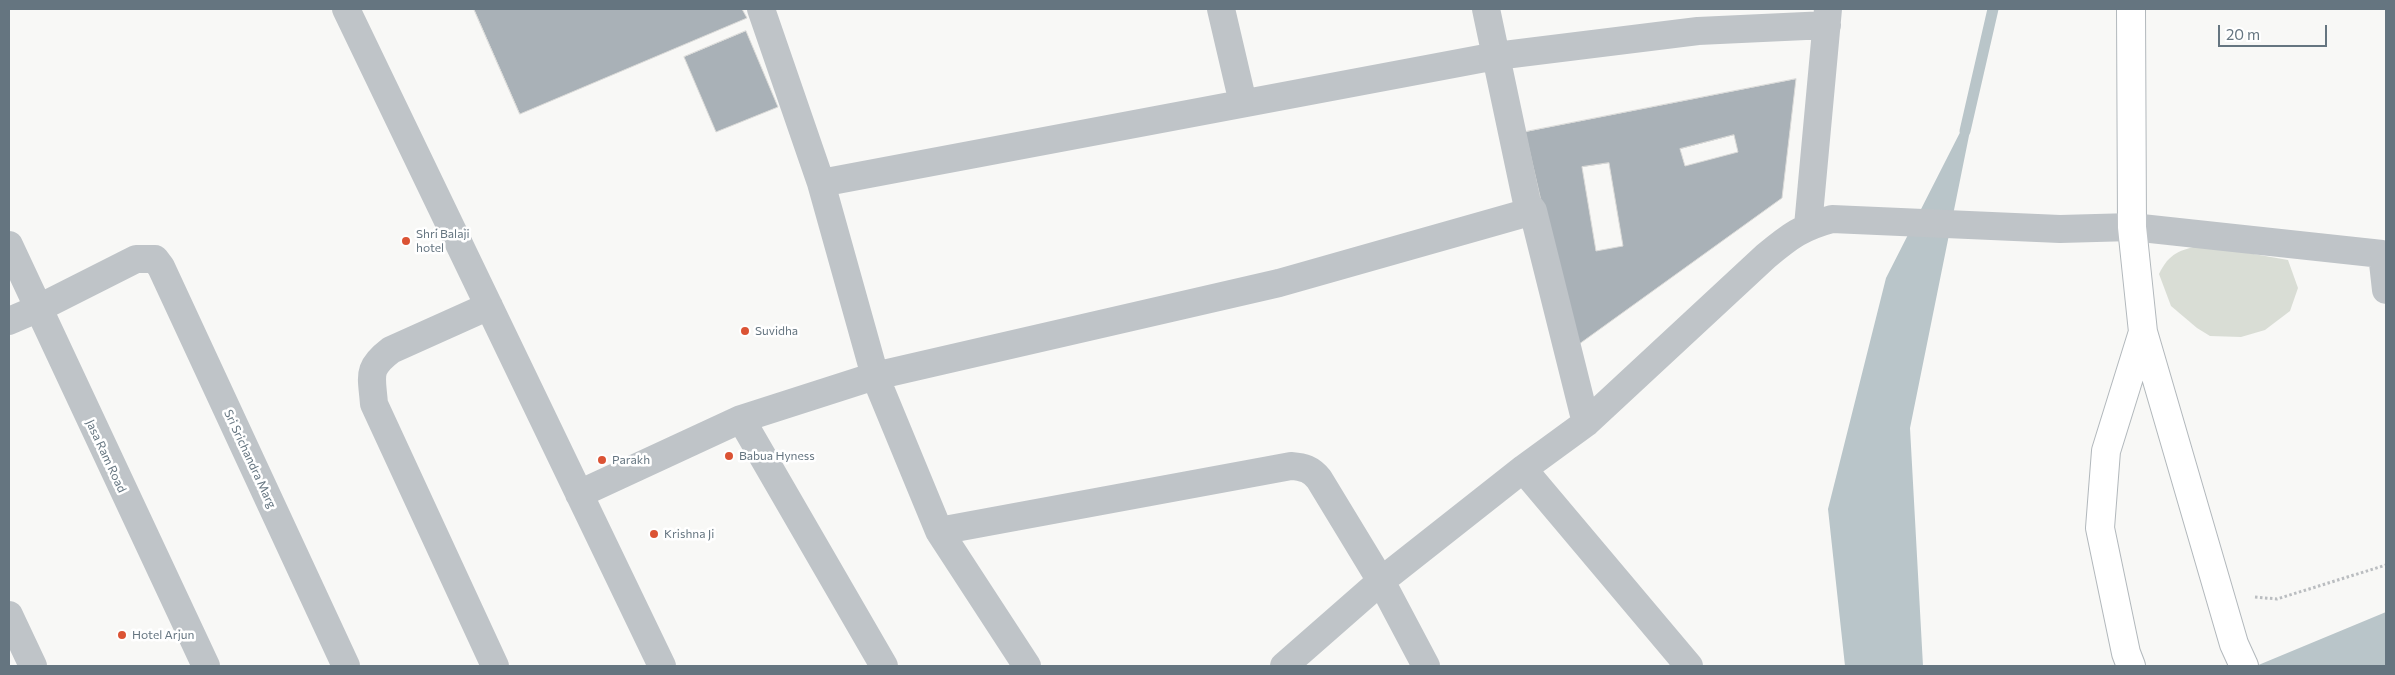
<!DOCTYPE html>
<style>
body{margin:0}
#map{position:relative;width:2395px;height:675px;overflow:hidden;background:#f8f8f6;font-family:Commissioner,sans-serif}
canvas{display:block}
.frame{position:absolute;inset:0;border:10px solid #657580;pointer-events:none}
.scale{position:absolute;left:2218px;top:25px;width:109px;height:22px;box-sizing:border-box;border:2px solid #657580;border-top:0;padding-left:6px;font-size:15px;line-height:18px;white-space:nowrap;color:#657580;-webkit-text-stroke:4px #fff;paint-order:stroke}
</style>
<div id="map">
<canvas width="2395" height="675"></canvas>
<div class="frame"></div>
<div class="scale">20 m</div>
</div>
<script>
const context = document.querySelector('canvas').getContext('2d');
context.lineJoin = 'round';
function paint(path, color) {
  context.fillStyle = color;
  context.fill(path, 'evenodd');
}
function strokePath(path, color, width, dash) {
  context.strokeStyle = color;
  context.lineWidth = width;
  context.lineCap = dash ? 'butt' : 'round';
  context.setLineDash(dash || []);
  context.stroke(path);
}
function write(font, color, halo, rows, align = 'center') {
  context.font = font + ' Commissioner,sans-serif';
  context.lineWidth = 5;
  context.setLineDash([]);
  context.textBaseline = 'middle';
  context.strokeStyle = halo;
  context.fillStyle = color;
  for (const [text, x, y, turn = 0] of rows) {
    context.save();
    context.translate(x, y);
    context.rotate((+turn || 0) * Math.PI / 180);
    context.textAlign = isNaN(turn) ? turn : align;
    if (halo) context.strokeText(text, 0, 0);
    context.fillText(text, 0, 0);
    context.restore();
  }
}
const green = new Path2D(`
 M 2202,245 L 2288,260 L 2298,288 L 2290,311 L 2265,330 L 2241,337 L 2210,336 L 2197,328 L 2171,306 L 2159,274 C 2169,253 2180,250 2202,245 Z`);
const water = new Path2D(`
 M 1976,101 L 1910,428 L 1923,666 L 1845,666 L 1828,509 L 1886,278 Z
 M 2386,612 L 2386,666 L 2256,666 Z`);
const stream = new Path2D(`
 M 1965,131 L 1993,9`);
const building = new Path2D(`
 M 474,9 L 742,9 L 747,18 L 520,114 Z
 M 746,31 L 778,107 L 716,132 L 684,57 Z
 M 1796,79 L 1782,198 L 1575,347 L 1525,132 ZM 1734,135 L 1738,152 L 1685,166 L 1680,149 ZM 1609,163 L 1623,246 L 1596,251 L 1582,167 Z`);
const path = new Path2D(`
 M 2255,597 L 2277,599 L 2386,565`);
const minor = new Path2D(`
 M 346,9 L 662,666
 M 761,9 L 821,183 L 875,376 L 939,531 L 1027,666
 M 1221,9 L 1243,103
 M 1486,9 L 1527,203 L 1533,211 L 1586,423
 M 821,183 L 1496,56 L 1698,31 L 1827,25
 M 1808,226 L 1828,9
 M 9,245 L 206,666
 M 489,306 L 391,350 C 366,369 372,376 374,404 L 495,666
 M 9,321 L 37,309 L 136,259 L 155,259 L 161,267 L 346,666
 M 741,419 L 884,666
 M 1523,469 L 1689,666
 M 579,494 L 741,419 L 875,376 L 1279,283 L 1533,211
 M 939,531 L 1291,466 C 1304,467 1311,469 1319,479 L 1381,581 L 1426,666
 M 9,615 L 33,666
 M 1284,666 L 1381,581 L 1523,469 L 1586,423 L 1766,256 C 1790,236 1802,227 1832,219 L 2060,229 L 2132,227 L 2382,254 L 2386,290`);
const secondary = new Path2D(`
 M 2131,9 L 2132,227 L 2143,332 L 2234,644 L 2244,666
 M 2131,666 L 2126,653 L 2100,528 L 2106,451 L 2143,332`);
const markers = [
 [406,241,5,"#db5334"],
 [745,331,5,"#db5334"],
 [729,456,5,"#db5334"],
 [602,460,5,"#db5334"],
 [654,534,5,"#db5334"],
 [122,635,5,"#db5334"]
];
const poiNames = [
 ["Shri Balaji",416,234],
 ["hotel",416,248],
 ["Suvidha",755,331],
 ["Babua Hyness",739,456],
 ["Parakh",612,460],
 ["Krishna Ji",664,534],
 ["Hotel Arjun",132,635]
];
const streetNames = [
 ["Jasa Ram Road",106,456,65],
 ["Sri Srichandra Marg",250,459,65]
];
paint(green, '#d9ddd5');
paint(water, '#b9c5c9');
strokePath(stream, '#b9c5c9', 11);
paint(building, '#a9b1b7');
strokePath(building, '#dadad8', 1);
strokePath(secondary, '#b2b8bc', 30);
strokePath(path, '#babdc0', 3, [2.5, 2.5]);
strokePath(minor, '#bfc4c8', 28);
strokePath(secondary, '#fff', 28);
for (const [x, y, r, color] of markers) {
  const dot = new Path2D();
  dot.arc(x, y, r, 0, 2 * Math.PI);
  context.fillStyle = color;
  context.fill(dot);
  strokePath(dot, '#fff', 2);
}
write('12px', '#657580', '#fff', poiNames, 'left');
write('12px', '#657580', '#fff', streetNames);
</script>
